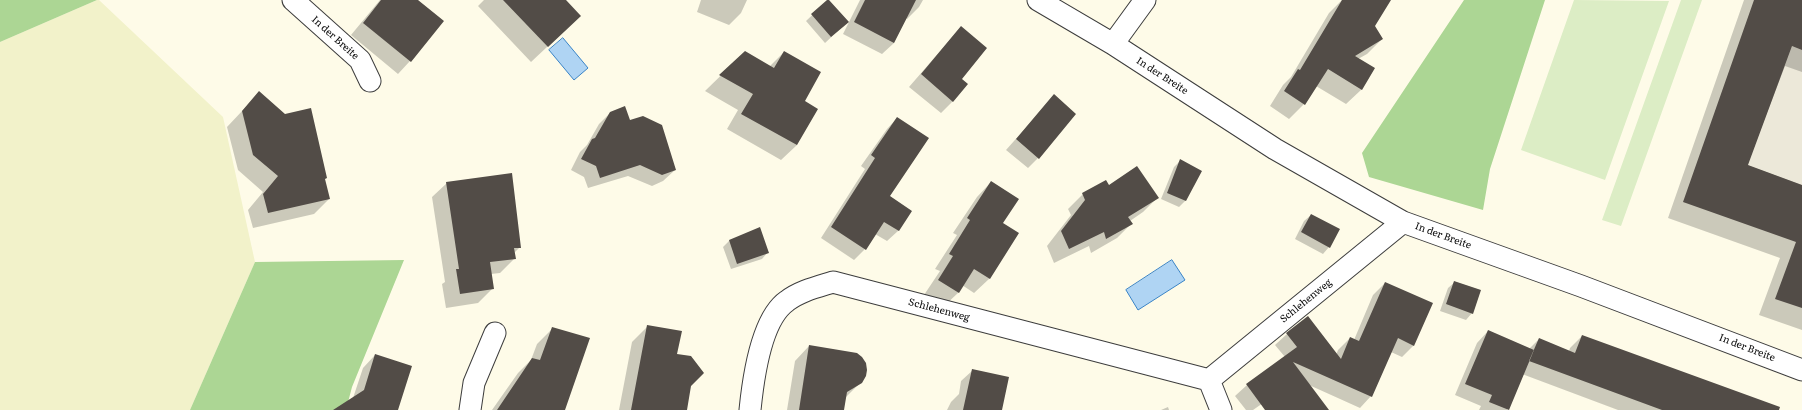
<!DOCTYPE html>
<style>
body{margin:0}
canvas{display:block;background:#fefbe8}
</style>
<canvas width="1802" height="410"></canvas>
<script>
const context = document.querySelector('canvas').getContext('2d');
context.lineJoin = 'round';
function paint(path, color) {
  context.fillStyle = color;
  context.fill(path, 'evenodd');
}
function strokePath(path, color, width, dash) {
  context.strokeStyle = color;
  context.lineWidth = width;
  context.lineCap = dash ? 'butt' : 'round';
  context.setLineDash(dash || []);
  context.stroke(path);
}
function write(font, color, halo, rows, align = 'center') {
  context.font = font + ' Literata,serif';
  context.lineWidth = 4;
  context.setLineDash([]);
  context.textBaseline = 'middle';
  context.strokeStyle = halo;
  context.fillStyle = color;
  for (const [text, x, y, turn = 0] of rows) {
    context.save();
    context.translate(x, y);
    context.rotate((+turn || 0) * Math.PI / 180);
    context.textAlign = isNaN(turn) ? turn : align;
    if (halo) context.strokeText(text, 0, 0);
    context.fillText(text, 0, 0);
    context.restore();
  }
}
const farmland = new Path2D(`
 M 97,0 L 99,0 L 223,117 L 255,262 L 190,410 L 0,410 L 0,42 Z`);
const forest = new Path2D(`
 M 0,0 L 97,0 L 0,42 Z
 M 1464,0 L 1545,0 L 1490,169 L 1483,210 L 1369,177 L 1362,153 Z
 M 404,260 L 352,387 L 346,410 L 190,410 L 255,262 Z`);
const pitch = new Path2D(`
 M 1574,0 L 1669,1 L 1605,180 L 1521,150 Z
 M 1681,0 L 1702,0 L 1621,226 L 1602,220 Z`);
const plaza = new Path2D(`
 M 1792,46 L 1802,50 L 1802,185 L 1748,165 Z`);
const water = new Path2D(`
 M 563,38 L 588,68 L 574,80 L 549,50 Z
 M 1172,260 L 1185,280 L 1138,310 L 1126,290 Z`);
const shadow = new Path2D(`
 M 380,0 L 416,0 L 410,61 L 398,74 L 351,35 Z
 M 484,0 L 564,0 L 563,32 L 531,62 L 478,6 Z
 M 701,0 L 747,0 L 741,13 L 729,25 L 697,12 Z
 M 828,0 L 841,28 L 825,43 L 806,21 Z
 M 860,0 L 923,0 L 919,7 L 907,19 L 906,18 L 894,43 L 882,54 L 843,34 Z
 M 1342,0 L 1390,0 L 1374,26 L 1382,39 L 1367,54 L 1358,59 L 1374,69 L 1361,90 L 1346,104 L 1316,86 L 1304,104 L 1289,119 L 1270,106 L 1283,85 L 1291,77 L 1329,13 Z
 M 1744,0 L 1802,0 L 1802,72 L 1785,66 L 1747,165 L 1802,185 L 1802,330 L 1759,315 L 1780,258 L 1668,218 Z
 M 961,27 L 960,79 L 953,101 L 941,113 L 909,87 Z
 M 745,52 L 769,67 L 784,52 L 804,102 L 797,145 L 781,160 L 727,129 L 738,110 L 705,91 Z
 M 259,93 L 324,180 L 329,199 L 314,214 L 253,228 L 248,210 L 263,192 L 238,170 L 227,127 Z
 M 1054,96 L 1038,158 L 1028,168 L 1006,150 Z
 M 611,112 L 629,121 L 675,170 L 663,181 L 652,186 L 628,176 L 588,188 L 584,177 L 571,170 L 580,152 L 587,145 L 599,124 Z
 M 897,118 L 889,196 L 911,211 L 898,231 L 887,241 L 875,234 L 865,249 L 854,260 L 821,238 L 865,169 L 861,166 L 887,129 Z
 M 1180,161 L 1186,200 L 1179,207 L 1161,199 L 1174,167 Z
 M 991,182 L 1002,224 L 1017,233 L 989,279 L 974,293 L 962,285 L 958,293 L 943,307 L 924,295 L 940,271 L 935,269 L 957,235 L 953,233 L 977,197 Z
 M 447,183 L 520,247 L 514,253 L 514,259 L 500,273 L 491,274 L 493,288 L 478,303 L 446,308 L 442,284 L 445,282 L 432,197 Z
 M 1083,194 L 1158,197 L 1143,212 L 1130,221 L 1131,224 L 1117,238 L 1091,253 L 1089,246 L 1054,263 L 1047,246 L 1071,215 L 1068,209 Z
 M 1311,215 L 1329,247 L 1323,254 L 1295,239 L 1304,221 Z
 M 760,229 L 768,252 L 762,259 L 731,269 L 723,247 L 729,241 Z
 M 1455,282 L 1472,313 L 1466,320 L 1440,311 L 1448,288 Z
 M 1385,283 L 1414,345 L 1402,357 L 1391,352 L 1371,396 L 1360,408 L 1309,385 L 1328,410 L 1273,410 L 1266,401 L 1253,410 L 1246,410 L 1235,396 L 1247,385 L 1285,357 L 1275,345 L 1287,334 L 1336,355 L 1338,350 L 1350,338 L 1354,340 L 1373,295 Z
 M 648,326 L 676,355 L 690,386 L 686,410 L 619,410 L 632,342 Z
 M 552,329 L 564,410 L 492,410 L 518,373 L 531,360 L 537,344 Z
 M 1488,331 L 1529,349 L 1539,339 L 1569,351 L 1570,348 L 1582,336 L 1777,410 L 1618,410 L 1522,374 L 1507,410 L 1479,410 L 1481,406 L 1455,395 L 1477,343 Z
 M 809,346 L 861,382 L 845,398 L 843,410 L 787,410 L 795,361 Z
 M 375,355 L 397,410 L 343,410 L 353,398 L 363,368 Z
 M 973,370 L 1001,410 L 947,410 L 951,402 L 959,394 L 961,381 Z
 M 1168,407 L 1169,410 L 1161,410 Z`);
const building = new Path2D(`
 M 381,0 L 418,0 L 444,21 L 411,62 L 363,23 Z
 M 503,0 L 566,0 L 581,16 L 548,47 Z
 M 827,0 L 829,0 L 849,22 L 831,37 L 811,14 Z
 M 865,0 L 916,0 L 894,43 L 854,22 Z
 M 1342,0 L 1391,0 L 1375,26 L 1383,39 L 1355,56 L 1375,68 L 1362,90 L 1328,69 L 1305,105 L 1284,91 L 1298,69 L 1300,70 Z
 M 1754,0 L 1802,0 L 1802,50 L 1792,46 L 1748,165 L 1802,185 L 1802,308 L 1775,299 L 1796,242 L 1683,202 Z
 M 961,26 L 987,48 L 962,79 L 968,84 L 953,102 L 921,74 Z
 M 745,51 L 774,68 L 784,51 L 821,72 L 805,101 L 818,109 L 797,145 L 741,114 L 753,94 L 719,75 Z
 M 259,91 L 285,114 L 311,108 L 327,178 L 325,179 L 330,199 L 268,213 L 263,194 L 278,176 L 253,155 L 242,111 Z
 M 1054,94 L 1076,114 L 1039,159 L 1016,139 Z
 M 625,106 L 630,120 L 643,116 L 662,125 L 676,170 L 662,175 L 640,165 L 600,178 L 596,166 L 581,159 L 592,139 L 595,138 L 610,112 Z
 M 897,117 L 929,138 L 890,196 L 912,211 L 899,231 L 884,222 L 866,250 L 831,227 L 875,158 L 871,155 Z
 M 1180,159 L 1202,171 L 1186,201 L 1167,193 Z
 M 1137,166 L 1159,198 L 1128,217 L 1133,224 L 1106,239 L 1104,232 L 1069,249 L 1061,231 L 1085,200 L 1082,193 L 1106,180 L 1109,185 Z
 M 512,173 L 521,248 L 514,248 L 516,259 L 490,262 L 494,289 L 460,294 L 456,269 L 459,269 L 446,182 Z
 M 991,181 L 1019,199 L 1003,223 L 1019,233 L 990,279 L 974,269 L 959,293 L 938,280 L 953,256 L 949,254 L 970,220 L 967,218 Z
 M 1311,214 L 1340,229 L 1330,248 L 1301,232 Z
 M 760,227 L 769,253 L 737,264 L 729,240 Z
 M 1454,281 L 1481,290 L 1473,314 L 1446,304 Z
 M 1385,282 L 1433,303 L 1414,346 L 1398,338 L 1372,397 L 1293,362 L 1329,410 L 1265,410 L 1246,384 L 1297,347 L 1286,333 L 1308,316 L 1341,359 L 1350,337 L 1359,341 Z
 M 647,325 L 682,331 L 677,354 L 691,356 L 704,373 L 691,386 L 687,410 L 631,410 Z
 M 552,327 L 590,338 L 565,410 L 497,410 L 532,358 L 540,360 Z
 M 1488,330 L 1534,350 L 1509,410 L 1489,402 L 1492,395 L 1465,384 Z
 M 1582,335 L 1780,407 L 1779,410 L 1662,410 L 1529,361 L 1539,338 L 1575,353 Z
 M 809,345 L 857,353 L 862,357 L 866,363 L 867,370 L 866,376 L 862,383 L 847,392 L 844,410 L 799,410 Z
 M 375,354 L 412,366 L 398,410 L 333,410 L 364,390 Z
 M 972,369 L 1009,377 L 1002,410 L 963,410 Z`);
const minor = new Path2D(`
 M 293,0 L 360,60 L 370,81
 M 1038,0 L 1113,44 L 1275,149 L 1403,222 L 1581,286 L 1802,370
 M 1113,44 L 1145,0
 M 1209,380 L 1403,222
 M 470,410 L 474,383 L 495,333
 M 750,410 C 753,380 761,319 787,301 C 800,291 817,287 833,282 L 1209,380 L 1221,410`);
const streetNames = [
 ["In der Breite",335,38,42],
 ["In der Breite",1162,76,33],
 ["In der Breite",1443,236,20],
 ["Schlehenweg",1306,301,-39],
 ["Schlehenweg",939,310,15],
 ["In der Breite",1747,348,21]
];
paint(farmland, '#f2f2ca');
paint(forest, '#acd694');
paint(pitch, '#dcedc5');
paint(plaza, '#ece8d9');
paint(water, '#afd4f3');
strokePath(water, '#3983c6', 1);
paint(shadow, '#0003');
paint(building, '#524c47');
strokePath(minor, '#3d3d3d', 23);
strokePath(minor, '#fff', 21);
write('10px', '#0a0a0a', '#fff', streetNames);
</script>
